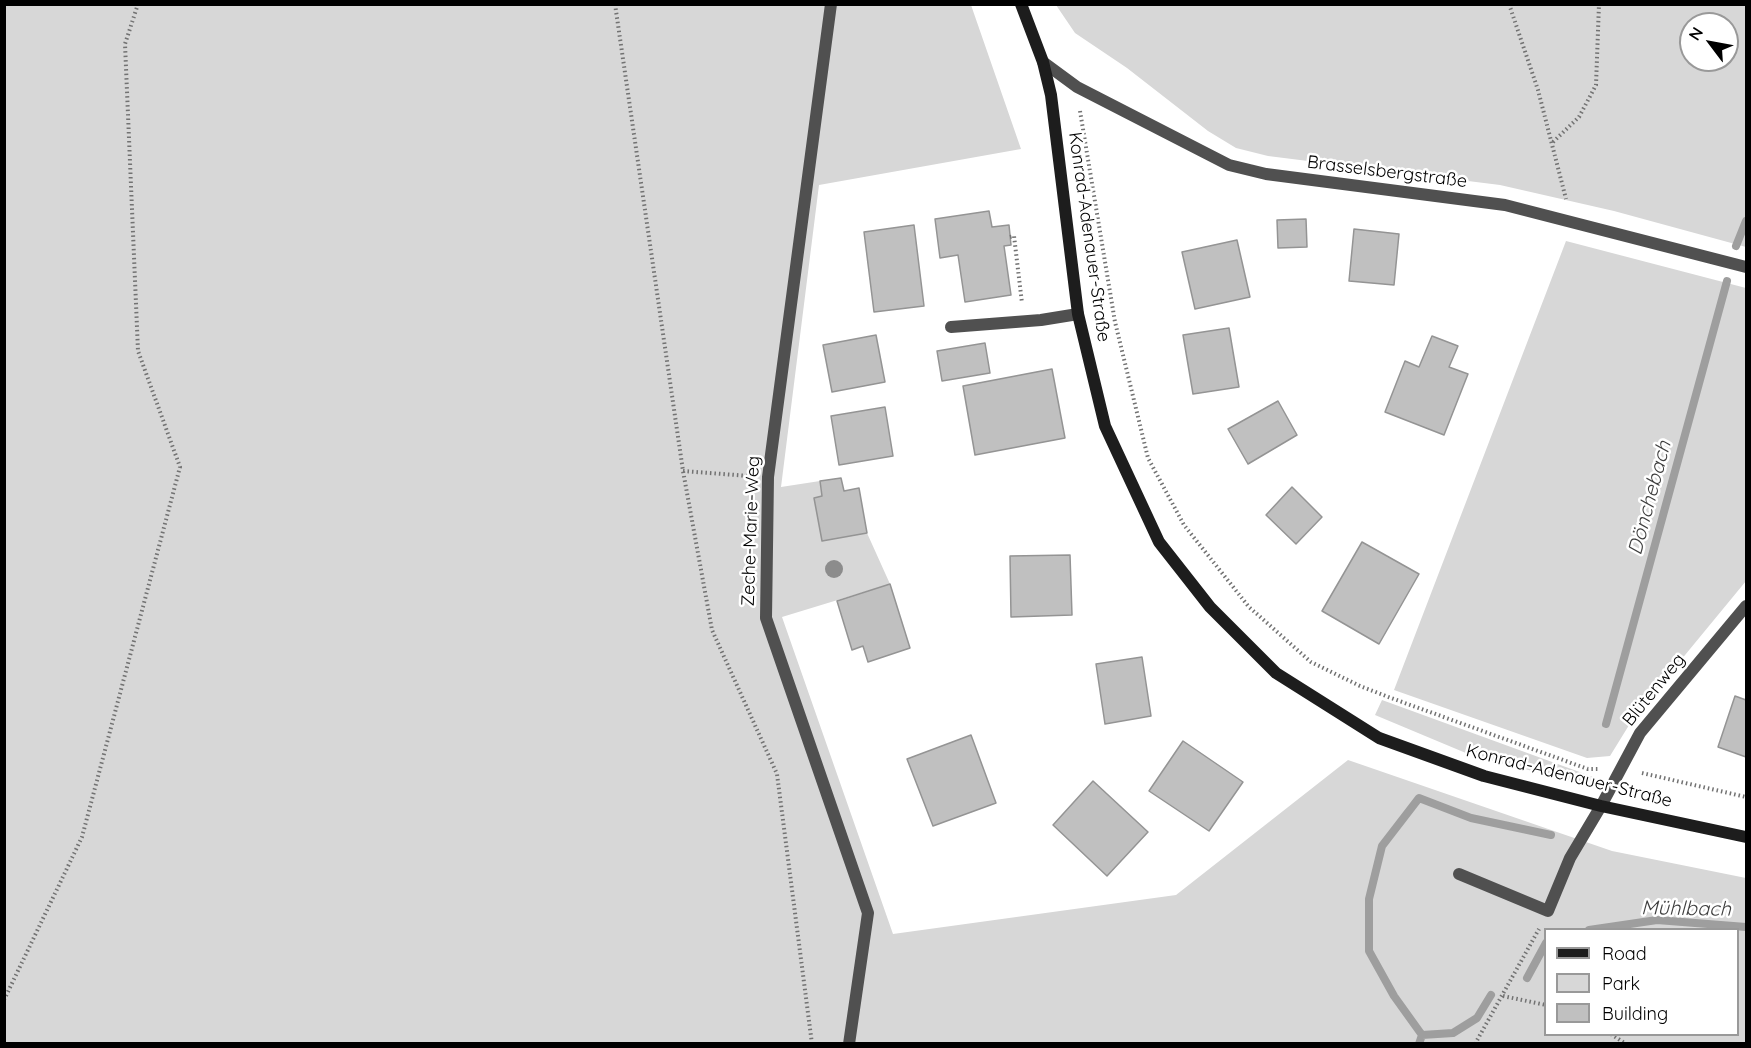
<!DOCTYPE html>
<meta charset="utf-8">
<style>
body{margin:0}
#map{position:relative;width:1751px;height:1048px;overflow:hidden;background:#fff;font-family:Quicksand,sans-serif}
canvas{display:block}
.frame{position:absolute;inset:0;border:6px solid #000;pointer-events:none}
.legend{position:absolute;left:1544px;top:928px;width:195px;height:108px;box-sizing:border-box;background:#fff;border:2px solid #999;margin:0;padding:8px 10px;list-style:none;font-size:18px;color:#000}
.legend li{display:flex;align-items:center;gap:12px;height:30px}
.legend b{width:30px;border:2px solid #999}
.north{position:absolute;left:1679px;top:12px;width:60px;height:60px;box-sizing:border-box;background:#fff;border:2px solid #999;border-radius:50%;rotate:302deg;font-size:16px;font-weight:700;line-height:24px;text-align:center;color:#000}
.north::after{content:'';display:block;margin:auto;width:21px;height:27px;background:#000;clip-path:polygon(50% 0,100% 100%,50% 72%,0 100%)}
</style>
<div id="map">
<canvas width="1751" height="1048"></canvas>
<div class="frame"></div>
<ul class="legend">
<li><b style="height:8px;background:#1d1d1d"></b>Road</li>
<li><b style="height:16px;background:#d7d7d7"></b>Park</li>
<li><b style="height:16px;background:#c0c0c0"></b>Building</li>
</ul>
<div class="north">N</div>
</div>
<script>
const context = document.querySelector('canvas').getContext('2d');
context.lineJoin = 'round';
function paint(path, color) {
  context.fillStyle = color;
  context.fill(path, 'evenodd');
}
function strokePath(path, color, width, dash) {
  context.strokeStyle = color;
  context.lineWidth = width;
  context.lineCap = dash ? 'butt' : 'round';
  context.setLineDash(dash || []);
  context.stroke(path);
}
function write(font, color, halo, rows, align = 'center') {
  context.font = font + ' Quicksand,sans-serif';
  context.lineWidth = 5;
  context.setLineDash([]);
  context.textBaseline = 'middle';
  context.strokeStyle = halo;
  context.fillStyle = color;
  for (const [text, x, y, turn = 0] of rows) {
    context.save();
    context.translate(x, y);
    context.rotate((+turn || 0) * Math.PI / 180);
    context.textAlign = isNaN(turn) ? turn : align;
    if (halo) context.strokeText(text, 0, 0);
    context.fillText(text, 0, 0);
    context.restore();
  }
}
const green = new Path2D(`
 M 5,5 L 971,5 L 1021,149 L 819,185 L 781,487 L 820,481 L 822,496 L 814,498 L 822,541 L 867,533 L 890,584 L 782,617 L 893,934 L 1176,895 L 1348,760 L 1612,851 L 1746,878 L 1746,1043 L 5,1044 ZM 1546,930 L 1738,930 L 1738,1034 L 1546,1034 Z
 M 1056,5 L 1746,5 L 1746,247 L 1614,211 L 1500,185 L 1268,156 L 1236,148 L 1208,131 L 1127,68 L 1075,33 ZM 1691,24 L 1727,24 L 1727,60 L 1691,60 Z
 M 1566,241 L 1746,288 L 1746,581 L 1634,717 L 1610,756 L 1587,758 L 1394,690 Z
 M 1382,700 L 1596,778 L 1584,784 L 1473,756 L 1375,715 Z`);
const stream = new Path2D(`
 M 1736,246 L 1746,221
 M 1606,724 L 1727,281
 M 1589,930 L 1657,920 L 1746,927
 M 1527,978 L 1546,943
 M 1422,1035 L 1453,1033 L 1477,1018 L 1491,995
 M 1419,1044 L 1422,1035 L 1394,996 L 1369,951 L 1369,899 L 1382,846 L 1419,798 L 1471,818 L 1551,835`);
const building = new Path2D(`
 M 989,211 L 992,227 L 1009,225 L 1011,245 L 1004,246 L 1011,295 L 965,302 L 958,255 L 940,258 L 935,219 Z
 M 1306,219 L 1307,247 L 1278,248 L 1277,220 Z
 M 914,225 L 924,306 L 874,312 L 864,232 Z
 M 1354,229 L 1399,234 L 1394,285 L 1349,281 Z
 M 1237,240 L 1250,297 L 1195,309 L 1182,252 Z
 M 1229,328 L 1239,387 L 1193,394 L 1183,335 Z
 M 876,335 L 885,382 L 832,392 L 823,345 Z
 M 1432,336 L 1458,346 L 1449,367 L 1468,374 L 1444,435 L 1385,412 L 1405,361 L 1419,367 Z
 M 985,343 L 990,373 L 942,381 L 937,351 Z
 M 1052,369 L 1065,438 L 975,455 L 963,386 Z
 M 1278,401 L 1297,435 L 1248,464 L 1228,429 Z
 M 885,407 L 893,456 L 839,465 L 831,416 Z
 M 841,478 L 844,491 L 859,488 L 867,533 L 822,541 L 814,498 L 822,496 L 820,481 Z
 M 1292,487 L 1322,517 L 1296,544 L 1266,515 Z
 M 1362,542 L 1419,574 L 1379,644 L 1322,611 Z
 M 1070,555 L 1072,615 L 1011,617 L 1010,556 Z
 M 890,584 L 910,648 L 868,662 L 863,646 L 852,650 L 837,601 Z
 M 1142,657 L 1151,716 L 1105,724 L 1096,664 Z
 M 1735,696 L 1746,700 L 1746,757 L 1718,747 Z
 M 971,735 L 996,803 L 933,826 L 907,759 Z
 M 1183,741 L 1243,782 L 1209,831 L 1149,791 Z
 M 1093,781 L 1148,832 L 1107,876 L 1053,825 Z`);
const path = new Path2D(`
 M 615,4 L 683,471 L 712,630 L 777,774 L 812,1044
 M 1509,4 L 1538,90 L 1566,199
 M 1080,111 L 1115,322 L 1148,458 L 1184,525 L 1249,607 L 1311,662 L 1360,686 L 1391,698 L 1588,769 L 1599,769
 M 1553,142 L 1579,117 L 1596,85 L 1599,4
 M 1010,237 L 1014,236 L 1022,303
 M 683,471 L 749,476
 M 4,484 L 4,506
 M 1642,773 L 1746,797
 M 1503,996 L 1546,1005
 M 4,1000 L 82,837 L 180,467 L 138,351 L 125,44 L 138,4
 M 1611,1034 L 1626,1044
 M 1475,1044 L 1539,929`);
const lane = new Path2D(`
 M 951,327 L 1041,320 L 1078,314
 M 1459,874 L 1548,911 L 1570,858 L 1601,806`);
const street = new Path2D(`
 M 831,4 L 768,477 L 766,618 L 868,913 L 849,1044
 M 1043,62 L 1077,87 L 1229,165 L 1266,174 L 1505,205 L 1746,267
 M 1601,806 L 1640,733 L 1746,606`);
const secondary = new Path2D(`
 M 1021,4 L 1043,62 L 1051,95 L 1078,314 L 1105,426 L 1159,542 L 1210,607 L 1276,673 L 1379,738 L 1484,776 L 1601,806 L 1746,837`);
const trees = [
 [834,569]
];
const streetNames = [
 ["Brasselsbergstraße",1387,172,7],
 ["Konrad-Adenauer-Straße",1089,237,82],
 ["Zeche-Marie-Weg",751,531,-88],
 ["Blütenweg",1654,690,-51],
 ["Konrad-Adenauer-Straße",1569,776,14]
];
const waterNames = [
 ["Dönchebach",1650,498,-75],
 ["Mühlbach",1686,909,1]
];
paint(green, '#d7d7d7');
strokePath(stream, '#9e9e9e', 8);
paint(building, '#c0c0c0');
strokePath(building, '#949494', 1.5);
strokePath(path, '#727272', 4, [1.5, 3]);
strokePath(lane, '#505050', 12);
strokePath(street, '#505050', 12);
strokePath(secondary, '#1d1d1d', 12);
context.fillStyle = '#8c8c8c';
for (const [x, y] of trees) {
  context.beginPath();
  context.arc(x, y, 9, 0, 2 * Math.PI);
  context.fill();
}
write('18px', '#000', '#fff', streetNames);
write('italic 20px', '#3f3f3f', '#fff', waterNames);
</script>
